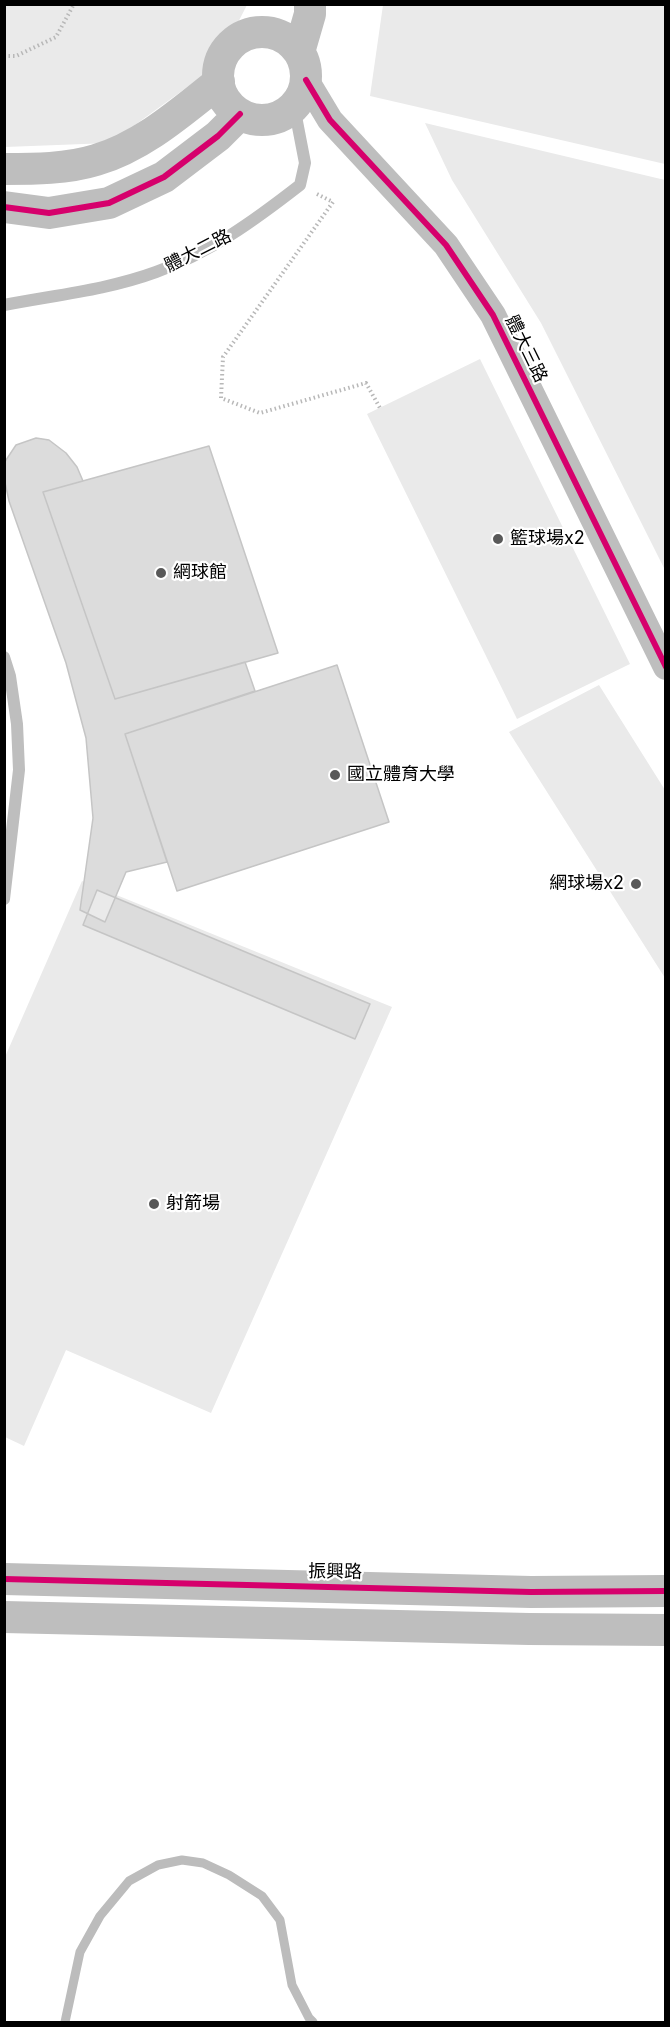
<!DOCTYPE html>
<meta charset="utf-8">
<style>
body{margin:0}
#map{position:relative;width:670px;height:2027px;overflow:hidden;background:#fff;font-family:Inter,sans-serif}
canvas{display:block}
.frame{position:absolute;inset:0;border:6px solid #000;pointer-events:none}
</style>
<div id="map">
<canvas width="670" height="2027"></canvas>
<div class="frame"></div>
</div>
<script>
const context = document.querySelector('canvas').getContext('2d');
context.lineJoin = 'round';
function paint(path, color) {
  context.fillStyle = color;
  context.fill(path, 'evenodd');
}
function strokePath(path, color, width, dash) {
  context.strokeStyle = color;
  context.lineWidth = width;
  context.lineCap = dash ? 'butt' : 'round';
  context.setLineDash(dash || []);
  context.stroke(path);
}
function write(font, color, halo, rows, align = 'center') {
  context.font = font + ' Inter,"Noto Sans TC",sans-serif';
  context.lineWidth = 4.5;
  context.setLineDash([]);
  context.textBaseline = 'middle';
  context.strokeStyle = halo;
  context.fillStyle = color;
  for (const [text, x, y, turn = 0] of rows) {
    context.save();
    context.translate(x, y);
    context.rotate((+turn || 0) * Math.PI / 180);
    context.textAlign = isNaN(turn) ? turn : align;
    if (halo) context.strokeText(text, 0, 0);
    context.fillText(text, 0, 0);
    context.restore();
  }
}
const green = new Path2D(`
 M 4,5 L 247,5 L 215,67 L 110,143 L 5,147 Z
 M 383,5 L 665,5 L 665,164 L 370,96 Z
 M 425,123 L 665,180 L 665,570 L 541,323 L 452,180 Z
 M 480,359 L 630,664 L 517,719 L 367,414 Z
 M 599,685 L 665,790 L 665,978 L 509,732 Z
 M 82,881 L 392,1007 L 211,1413 L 66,1350 L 24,1446 L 5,1437 L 5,1057 Z`);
const stream = new Path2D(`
 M 65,2022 L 80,1952 L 100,1916 L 129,1881 L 158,1865 L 182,1860 L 203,1863 L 229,1875 L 262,1896 L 280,1920 L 292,1985 L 309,2018 L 313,2022`);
const building = new Path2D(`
 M 36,438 L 49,440 L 66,453 L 77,467 L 83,481 L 43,492 L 115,699 L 245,662 L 255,691 L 125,734 L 167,862 L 126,872 L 105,922 L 80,910 L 93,818 L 86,738 L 66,663 L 9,501 L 4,478 L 4,463 L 16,445 Z
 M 209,446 L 278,653 L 115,699 L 43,492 Z
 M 337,665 L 389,822 L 177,891 L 125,734 Z
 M 97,890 L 370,1004 L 355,1039 L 83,925 Z`);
const path = new Path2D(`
 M 4,56 L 16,56 L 56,37 L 74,4
 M 317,194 L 333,202 L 223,357 L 221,398 L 260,413 L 366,383 L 380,408`);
const service = new Path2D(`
 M 4,305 C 55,295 107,290 156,272 C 210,253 255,220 300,185 L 305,163 L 294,106
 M 4,657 L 10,676 L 17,724 L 19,770 L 4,899`);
const minor = new Path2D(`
 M 306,80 L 330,120 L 446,245 L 493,315 L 666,667`);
const tertiary = new Path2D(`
 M218 76a44 44 0 1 1 88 0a44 44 0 1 1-88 0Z
 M 299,52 L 310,14 L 310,4
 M 4,169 C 34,169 67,169 96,160 C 143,146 181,112 219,82
 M 4,207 L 49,213 L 109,203 L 164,177 L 218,136 L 240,114
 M 4,1579 L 531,1592 L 666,1591
 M 4,1617 L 529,1629 L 666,1630`);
const cycleway = new Path2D(`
 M 306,80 L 330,120 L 446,245 L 493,315 L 666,667
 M 4,207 L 49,213 L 109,203 L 164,177 L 218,136 L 240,114
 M 4,1579 L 531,1592 L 666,1591`);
const markers = [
 [498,539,6,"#595959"],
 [161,573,6,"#595959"],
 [335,775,6,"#595959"],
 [636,884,6,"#595959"],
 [154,1204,6,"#595959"]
];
const streetNames = [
 ["體大二路",198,251,-27],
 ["體大三路",526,349,64],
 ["振興路",335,1572,1]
];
const poiNames = [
 ["籃球場x2",510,539],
 ["網球館",173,573],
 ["國立體育大學",347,775],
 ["網球場x2",624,884,"right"],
 ["射箭場",166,1204]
];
paint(green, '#eaeaea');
strokePath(stream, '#bcbcbc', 9);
paint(building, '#dcdcdc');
strokePath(building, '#c5c5c5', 1.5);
strokePath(path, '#b8b8b8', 4, [1.5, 3]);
strokePath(service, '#bebebe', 12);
strokePath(minor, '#bebebe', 26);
strokePath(tertiary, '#bebebe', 32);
strokePath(cycleway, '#d6006c', 6);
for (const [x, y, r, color] of markers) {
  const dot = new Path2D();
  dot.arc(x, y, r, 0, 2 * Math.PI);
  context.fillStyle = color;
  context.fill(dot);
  strokePath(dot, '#fff', 2);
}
write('18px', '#000', '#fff', streetNames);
write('18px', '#000', '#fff', poiNames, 'left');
</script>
